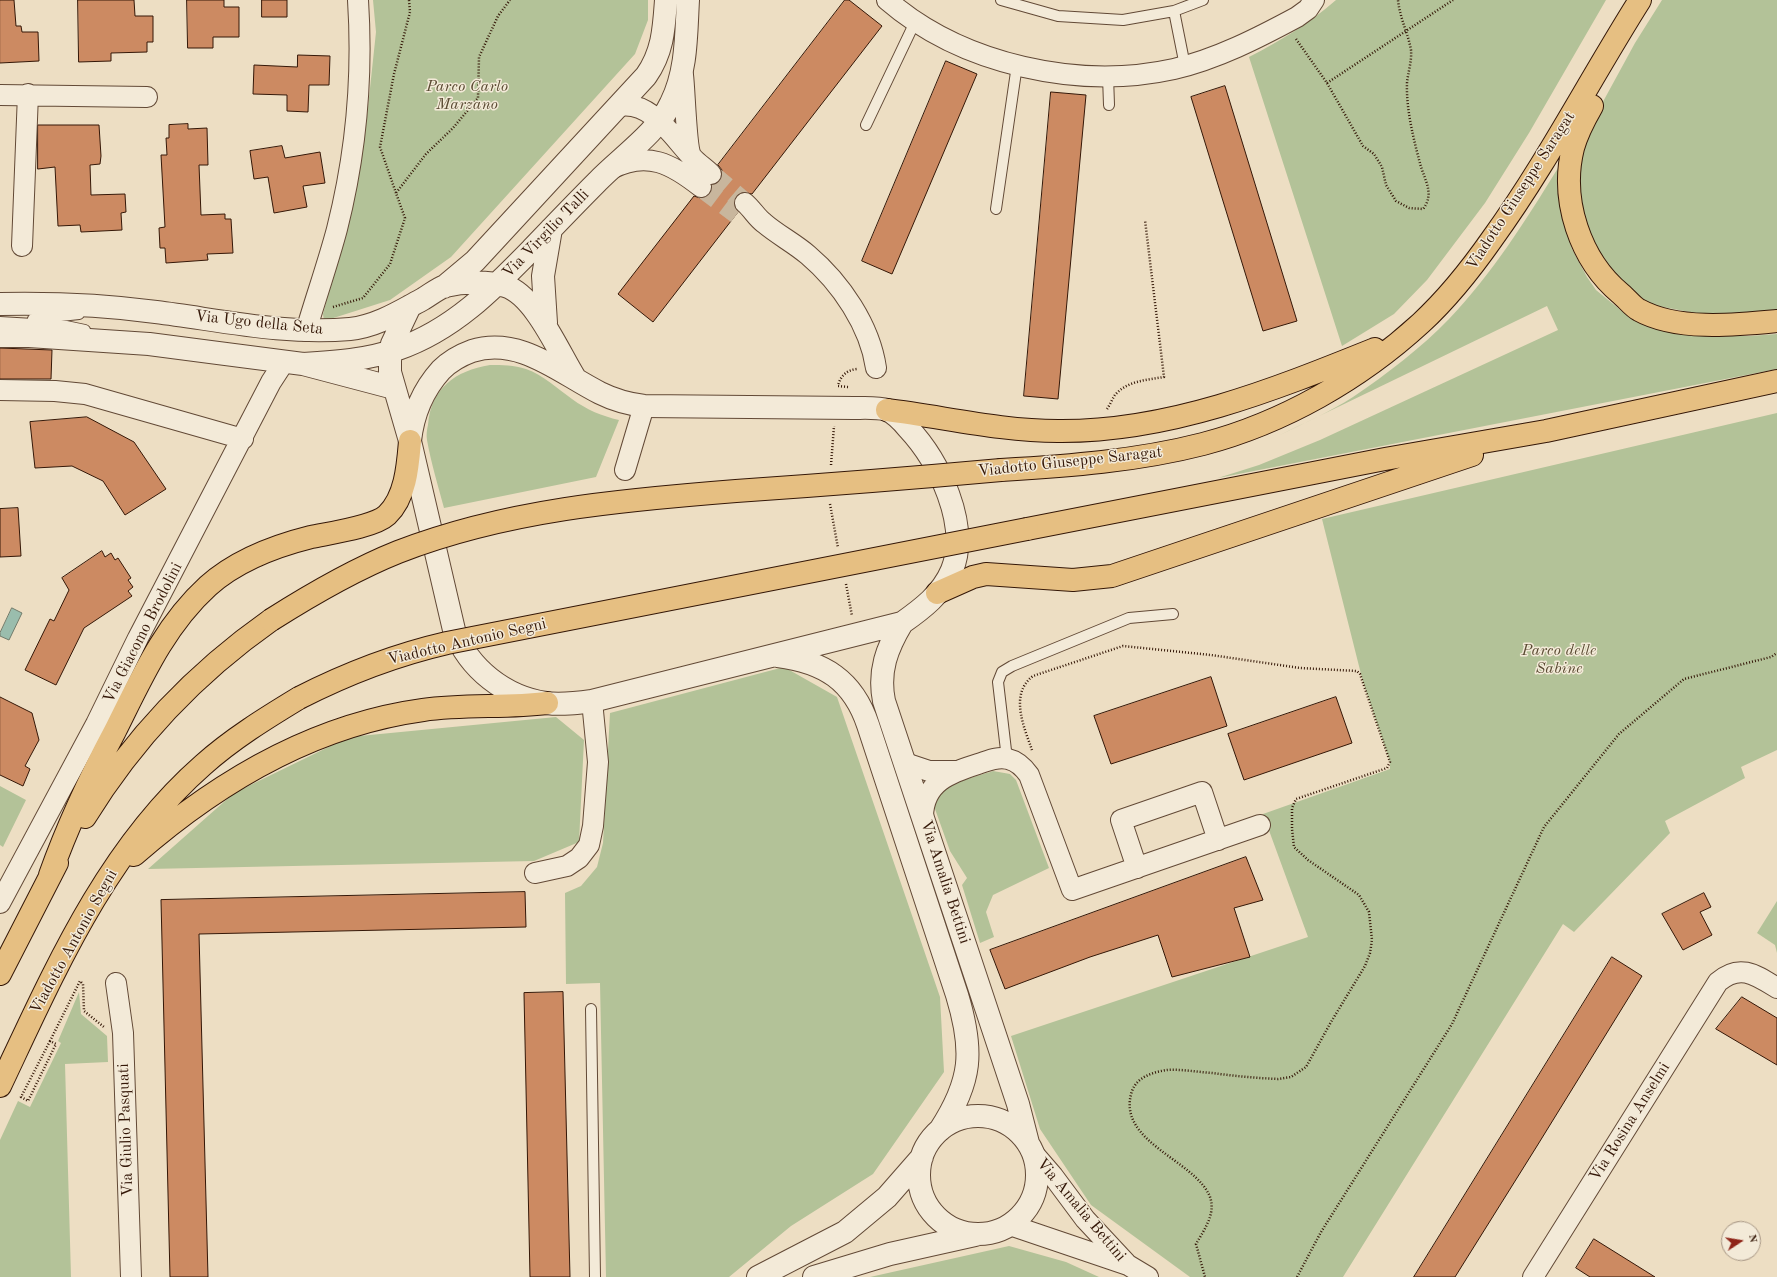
<!DOCTYPE html>
<style>
body{margin:0}
#map{position:relative;width:1777px;height:1277px;overflow:hidden;background:#eddec3;font-family:"Old Standard TT",serif}
canvas{display:block}
.north{position:absolute;left:1721px;top:1221px;width:40px;height:40px;box-sizing:border-box;background:#f3ead8;border:1px solid #a79684;border-radius:50%;rotate:78deg;font-size:11px;font-weight:700;line-height:16px;text-align:center;color:#341707}
.north::after{content:'';display:block;margin:auto;width:14px;height:18px;background:#8f2418;clip-path:polygon(50% 0,100% 100%,50% 72%,0 100%)}
</style>
<div id="map">
<canvas width="1777" height="1277"></canvas>
<div class="north">N</div>
</div>
<script>
const context = document.querySelector('canvas').getContext('2d');
context.lineJoin = 'round';
function paint(path, color) {
  context.fillStyle = color;
  context.fill(path, 'evenodd');
}
function strokePath(path, color, width, dash) {
  context.strokeStyle = color;
  context.lineWidth = width;
  context.lineCap = dash ? 'butt' : 'round';
  context.setLineDash(dash || []);
  context.stroke(path);
}
function write(font, color, halo, rows, align = 'center') {
  context.font = font + ' "Old Standard TT",serif';
  context.lineWidth = 3;
  context.setLineDash([]);
  context.textBaseline = 'middle';
  context.strokeStyle = halo;
  context.fillStyle = color;
  for (const [text, x, y, turn = 0] of rows) {
    context.save();
    context.translate(x, y);
    context.rotate((+turn || 0) * Math.PI / 180);
    context.textAlign = isNaN(turn) ? turn : align;
    if (halo) context.strokeText(text, 0, 0);
    context.fillText(text, 0, 0);
    context.restore();
  }
}
const green = new Path2D(`
 M 373,0 L 648,0 L 648,20 L 635,54 L 451,257 L 390,300 L 324,321 L 323,314 L 353,200 L 365,135 L 376,32 Z
 M 1336,0 L 1606,0 L 1529,133 L 1485,203 L 1427,280 L 1394,314 L 1342,346 L 1249,57 C 1282,40 1308,24 1336,0 Z
 M 1662,0 L 1777,0 L 1777,316 L 1717,317 L 1652,305 L 1630,292 L 1611,276 L 1578,213 L 1579,157 L 1593,120 L 1635,43 Z
 M 1558,168 L 1563,220 L 1572,249 L 1587,277 L 1596,290 L 1624,313 L 1646,323 L 1705,336 L 1750,336 L 1777,334 L 1777,369 L 1218,478 L 1259,465 L 1320,440 L 1558,330 L 1547,306 L 1280,435 C 1304,423 1330,412 1353,397 C 1387,374 1421,348 1449,319 C 1492,274 1526,220 1558,168 Z
 M 490,365 C 502,365 514,365 526,369 C 543,375 558,389 572,399 C 587,410 602,416 619,420 L 596,477 L 444,508 C 438,485 431,463 427,440 C 426,435 427,429 428,425 C 431,388 455,371 490,365 Z
 M 1777,413 L 1777,750 L 1741,767 L 1745,778 L 1665,821 L 1670,833 L 1574,932 L 1563,924 L 1343,1277 L 1190,1277 L 1091,1205 L 1040,1129 L 1011,1036 L 1308,937 L 1263,814 L 1390,769 L 1390,762 L 1363,682 L 1322,519 Z
 M 784,667 L 837,697 L 940,997 L 944,1072 L 873,1174 L 791,1226 L 729,1277 L 606,1277 L 600,983 L 566,984 L 565,893 L 581,886 L 597,867 L 603,843 L 610,713 Z
 M 556,717 L 584,740 L 579,842 L 534,861 L 148,869 L 234,793 L 349,737 Z
 M 993,771 L 1010,774 L 1016,780 L 1049,868 L 993,895 L 986,912 L 994,937 L 980,943 L 962,885 L 967,878 L 950,851 L 935,809 C 932,785 976,777 993,771 Z
 M 0,786 L 26,800 L 3,847 L 0,845 Z
 M 1777,901 L 1777,953 L 1775,945 L 1757,933 Z
 M 79,992 L 81,1014 L 107,1036 L 108,1062 L 65,1064 L 71,1277 L 0,1277 L 0,1140 L 18,1101 L 30,1107 L 61,1043 L 58,1041 Z
 M 1009,1246 L 1066,1262 L 1099,1277 L 870,1277 Z`);
const water = new Path2D(`
 M 12,608 L 22,613 L 9,640 L 0,636 L 0,633 Z`);
const building = new Path2D(`
 M 0,0 L 14,0 L 16,26 L 21,26 L 22,32 L 38,32 L 39,61 L 0,63 Z
 M 78,0 L 134,0 L 135,16 L 153,16 L 153,42 L 147,42 L 147,52 L 111,53 L 111,61 L 79,62 Z
 M 187,0 L 224,0 L 224,7 L 239,7 L 239,37 L 213,37 L 213,48 L 188,48 Z
 M 262,0 L 287,0 L 287,17 L 262,17 Z
 M 845,0 L 849,0 L 882,26 L 752,194 L 742,192 L 736,195 L 734,206 L 738,212 L 653,322 L 618,294 L 694,196 L 700,198 L 710,194 L 712,185 L 719,182 L 722,177 L 722,170 L 718,165 Z
 M 298,55 L 330,56 L 329,85 L 309,85 L 308,112 L 287,111 L 287,95 L 253,94 L 254,65 L 297,67 Z
 M 946,61 L 977,74 L 892,274 L 862,261 Z
 M 1225,86 L 1297,321 L 1263,331 L 1191,97 Z
 M 1051,92 L 1086,95 L 1058,399 L 1024,396 Z
 M 188,124 L 188,129 L 207,128 L 208,165 L 199,165 L 201,215 L 225,214 L 225,219 L 231,219 L 233,253 L 207,254 L 208,260 L 166,263 L 165,248 L 160,248 L 159,228 L 165,227 L 161,155 L 167,155 L 166,138 L 169,138 L 169,125 Z
 M 38,125 L 99,125 L 101,156 L 100,164 L 90,165 L 91,195 L 125,194 L 126,212 L 121,213 L 122,230 L 81,232 L 80,225 L 58,226 L 55,167 L 38,169 Z
 M 282,146 L 285,158 L 320,152 L 325,183 L 303,186 L 307,207 L 274,213 L 268,177 L 254,179 L 250,151 Z
 M 0,348 L 52,350 L 51,379 L 0,379 Z
 M 87,417 L 134,442 L 166,489 L 125,515 L 103,481 L 72,466 L 35,468 L 30,422 Z
 M 18,508 L 21,556 L 0,557 L 0,509 Z
 M 102,551 L 105,557 L 111,553 L 115,560 L 118,558 L 131,578 L 128,580 L 133,587 L 128,591 L 132,596 L 84,628 L 56,685 L 25,670 L 50,619 L 54,621 L 69,590 L 62,578 Z
 M 1211,677 L 1227,726 L 1111,764 L 1094,716 Z
 M 0,697 L 32,713 L 39,740 L 25,766 L 30,769 L 23,786 L 0,775 Z
 M 1336,697 L 1352,743 L 1244,780 L 1228,734 Z
 M 1246,857 L 1263,900 L 1234,908 L 1250,957 L 1172,977 L 1158,935 L 1090,957 L 1005,989 L 990,950 Z
 M 525,892 L 526,927 L 199,934 L 208,1277 L 170,1277 L 161,900 Z
 M 1704,893 L 1711,907 L 1700,912 L 1712,935 L 1683,950 L 1662,914 Z
 M 1612,957 L 1642,976 L 1537,1146 L 1455,1277 L 1414,1277 Z
 M 563,992 L 570,1277 L 530,1277 L 524,993 Z
 M 1742,997 L 1777,1018 L 1777,1065 L 1716,1029 Z
 M 1594,1239 L 1655,1277 L 1590,1277 L 1576,1268 Z`);
const minorTunnel = new Path2D(`
 M 711,174 L 745,203
 M 701,187 L 737,214`);
const path = new Path2D(`
 M 1296,39 L 1327,83 L 1363,146 L 1374,154 L 1382,167 L 1386,185 L 1396,201 L 1409,208 L 1423,209 C 1434,195 1426,182 1421,167 C 1414,141 1406,110 1407,83 C 1408,72 1412,61 1411,50 C 1408,33 1400,19 1398,0
 M 1327,83 L 1453,0
 M 396,193 L 380,147 L 394,74 L 410,12 L 409,0
 M 333,307 L 363,298 L 390,264 L 405,218 L 396,193 L 426,154 L 453,128 L 478,98 L 479,57 L 498,16 L 510,0
 M 848,387 L 838,386 C 840,376 847,370 857,369
 M 1107,409 C 1110,405 1112,399 1115,395 C 1127,381 1146,380 1164,377 L 1145,220
 M 831,465 L 834,426
 M 830,504 L 838,548
 M 846,584 L 852,616
 M 1032,750 C 1024,727 1009,694 1033,676 L 1123,646 L 1211,655 L 1300,668 L 1357,671 L 1360,674 L 1390,762 L 1387,768 L 1296,799 L 1292,808 L 1292,829 L 1294,847 L 1308,860 L 1359,895 L 1369,912 L 1372,940 L 1370,953 L 1365,966 L 1331,1022 L 1306,1067 L 1291,1077 L 1278,1079 C 1256,1078 1234,1076 1212,1073 C 1197,1072 1182,1069 1167,1070 C 1153,1072 1137,1077 1132,1091 C 1115,1142 1196,1160 1210,1197 C 1216,1214 1204,1230 1196,1244 L 1205,1277
 M 50,1041 L 21,1097 L 28,1101 L 56,1044 L 50,1041 L 80,981 L 83,984 L 84,1011 L 104,1027
 M 1297,1277 L 1321,1232 L 1452,1024 L 1544,827 L 1619,734 L 1684,679 L 1771,657 L 1777,653`);
const service = new Path2D(`
 M 1001,0 L 1058,16 L 1123,20 L 1174,11 L 1203,0
 M 1174,11 L 1185,66
 M 1108,76 L 1109,105
 M 866,125 L 915,22
 M 996,209 L 1017,65
 M 33,319 L 79,314
 M 0,322 L 66,326 L 85,330
 M 1007,759 L 998,682 L 1002,672 L 1012,666 L 1129,618 L 1173,614
 M 591,1009 L 595,1277`);
const minor = new Path2D(`
 M 887,0 C 962,65 1079,90 1174,69 C 1217,59 1258,38 1297,17 L 1308,9 L 1314,0
 M 683,75 C 685,90 686,149 692,157 C 697,163 705,168 711,174
 M 0,95 L 147,97
 M 620,106 C 651,101 672,136 691,156
 M 611,169 C 647,150 672,164 701,187
 M 745,203 C 752,209 757,218 764,223 C 778,235 794,243 808,255 C 841,283 870,326 876,368
 M 22,246 L 28,94
 M 306,331 C 316,297 328,263 337,229 C 356,154 363,77 358,0
 M 0,390 L 55,391 L 85,394 L 243,439
 M 625,470 L 644,406
 M 905,763 L 929,771 L 957,771
 M 923,816 C 924,782 950,773 978,764 C 988,761 997,756 1008,759 C 1017,761 1024,768 1029,775 L 1072,890 L 1260,825
 M 1137,868 L 1121,820 L 1202,792 L 1218,840
 M 535,873 L 567,866 L 579,858 L 589,845 L 593,826 L 598,762 L 592,701
 M 0,903 L 96,724 L 138,638 L 271,382 L 284,362
 M 116,983 L 123,1033 L 131,1277
 M 1034,1154 L 1053,1176 L 1085,1219 L 1126,1263
 M 1010,1225 L 1128,1265 L 1148,1277
 M 1533,1277 L 1718,982 C 1740,963 1756,975 1777,988`);
const tertiary = new Path2D(`
 M 444,287 L 475,261 L 646,76 C 663,52 664,28 666,0
 M 0,304 C 52,303 105,305 156,312 C 220,320 285,335 350,329 C 377,326 399,312 423,299 C 430,295 437,289 445,286 C 463,282 487,281 505,286 C 535,295 558,351 575,378
 M 546,323 L 543,276 L 551,229
 M 0,336 L 29,336 L 149,344 L 218,353 L 303,364 L 394,388
 M 303,364 C 335,362 367,360 398,349 C 453,330 492,290 532,249 C 553,227 575,204 597,182 C 619,159 658,132 671,103 C 687,71 686,35 688,0
 M 410,441 C 413,413 423,390 441,370 C 450,361 461,355 472,351 C 520,336 560,373 600,393 C 614,400 629,404 644,406 L 854,408 C 863,408 878,407 887,410 C 894,413 903,422 908,428 C 939,461 970,525 952,570 C 942,594 922,609 902,623 L 592,701 C 577,703 562,705 546,703 C 505,697 469,669 454,630 L 410,441 L 390,372 L 390,352 L 392,344 L 410,306
 M 902,623 C 887,648 878,671 884,701 L 1018,1104 L 1028,1143
 M 778,656 C 824,662 853,680 868,725 L 957,995 C 974,1051 972,1081 940,1130
 M919 1175a59 59 0 1 1 118 0a59 59 0 1 1-118 0Z
 M 758,1277 L 845,1232 L 887,1197 L 922,1157
 M 814,1277 L 890,1254 L 975,1235`);
const primary = new Path2D(`
 M 1592,106 C 1584,120 1577,133 1573,148 C 1560,200 1580,260 1621,294 C 1627,299 1633,307 1639,310 C 1677,331 1735,325 1777,321
 M 887,410 C 944,417 1001,431 1058,431 C 1169,432 1273,390 1375,349
 M 1001,470 C 1068,466 1137,461 1203,444 C 1283,423 1360,379 1421,323 C 1448,298 1471,269 1492,239 C 1547,163 1590,79 1640,0
 M 1027,529 L 1385,459 L 1546,431 L 1777,381
 M 937,593 L 973,577 L 986,574 L 1073,580 L 1112,576 L 1472,455
 M 85,817 C 133,739 197,672 271,620
 M 134,855 C 216,783 313,725 423,710 C 464,704 506,708 547,703
 M 50,875 C 68,825 90,778 115,731 C 141,679 164,626 208,586 C 237,560 275,546 311,537 C 330,533 374,527 387,515 C 406,497 408,465 410,441
 M 0,974 L 57,863
 M 0,1086 C 54,972 106,850 203,765 C 232,739 266,718 299,698`);
const primaryBridge = new Path2D(`
 M 271,620 C 312,594 353,570 398,552 C 506,510 622,500 736,491 C 824,485 913,478 1001,470
 M 299,698 C 346,674 395,655 447,643 L 1027,529`);
const parkNames = [
 ["Parco Carlo",467,87],
 ["Marzano",467,105],
 ["Parco delle",1559,651],
 ["Sabine",1559,669]
];
const streetNames = [
 ["Viadotto Giuseppe Saragat",1521,191,-57],
 ["Via Virgilio Talli",546,234,-46],
 ["Via Ugo della Seta",259,323,6],
 ["Viadotto Giuseppe Saragat",1070,462,-6],
 ["Via Giacomo Brodolini",143,633,-63],
 ["Viadotto Antonio Segni",467,642,-13],
 ["Via Amalia Bettini",945,882,72],
 ["Viadotto Antonio Segni",74,942,-61],
 ["Via Rosina Anselmi",1630,1122,-58],
 ["Via Giulio Pasquati",126,1130,-92],
 ["Via Amalia Bettini",1081,1210,50]
];
paint(green, '#b3c298');
paint(water, '#9abdad');
strokePath(water, '#717b6b', 1);
paint(building, '#cc8a62');
strokePath(building, '#341707', 1);
strokePath(minorTunnel, '#c8b69d', 20, [20, 10]);
strokePath(service, '#624936', 12);
strokePath(minor, '#624936', 22);
strokePath(tertiary, '#624936', 24);
strokePath(primary, '#341707', 24);
strokePath(path, '#341707', 2.5, [1, 2]);
strokePath(service, '#f3ead8', 10);
strokePath(minor, '#f3ead8', 20);
strokePath(tertiary, '#f3ead8', 22);
strokePath(primary, '#e6bf82', 22);
strokePath(primaryBridge, '#341707', 24, []);
strokePath(primaryBridge, '#e6bf82', 22);
write('italic 16px', '#5a4a32', '#f3ead8', parkNames);
write('16px', '#341707', '#f3ead8', streetNames);
</script>
